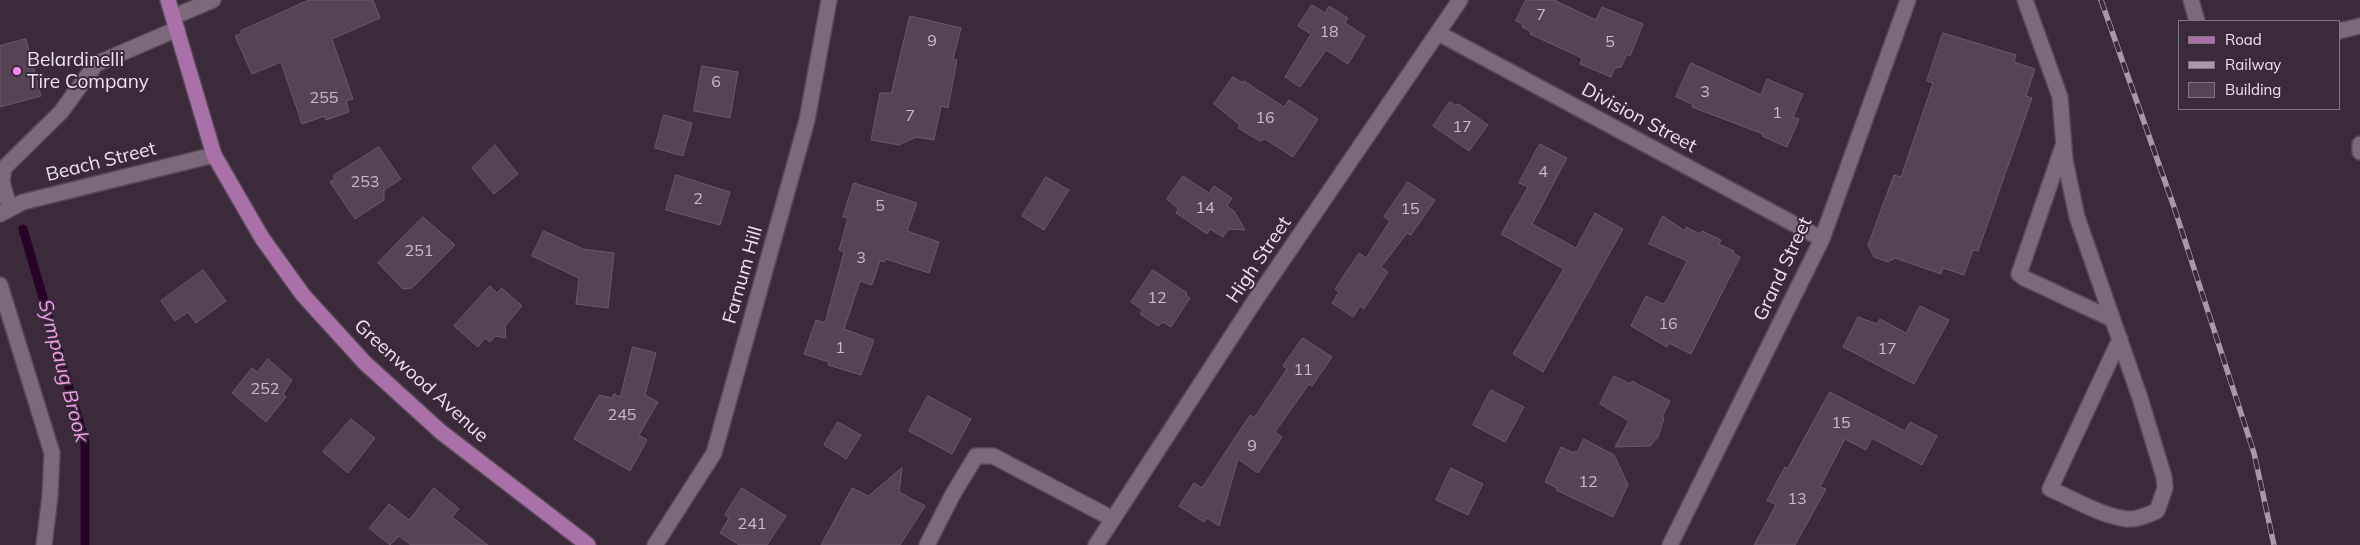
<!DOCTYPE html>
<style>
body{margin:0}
#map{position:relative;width:2360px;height:545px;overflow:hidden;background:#3b2a3a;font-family:Mulish,sans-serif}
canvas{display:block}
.legend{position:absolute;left:2178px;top:20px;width:162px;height:90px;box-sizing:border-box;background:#3b2a3a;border:1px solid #837482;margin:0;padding:6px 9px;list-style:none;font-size:15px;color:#eee3ed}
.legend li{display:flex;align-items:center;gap:10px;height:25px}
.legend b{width:25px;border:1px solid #837482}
</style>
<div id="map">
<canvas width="2360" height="545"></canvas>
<ul class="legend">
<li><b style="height:6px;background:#aa71a8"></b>Road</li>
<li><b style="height:6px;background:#a79aa6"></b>Railway</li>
<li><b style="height:14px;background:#564455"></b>Building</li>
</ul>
</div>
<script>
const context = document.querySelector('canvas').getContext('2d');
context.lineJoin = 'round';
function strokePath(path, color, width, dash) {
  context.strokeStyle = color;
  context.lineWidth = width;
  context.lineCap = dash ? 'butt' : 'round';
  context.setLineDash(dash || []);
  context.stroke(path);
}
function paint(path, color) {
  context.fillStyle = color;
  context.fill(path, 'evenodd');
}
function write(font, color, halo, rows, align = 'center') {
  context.font = font + ' Mulish,sans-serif';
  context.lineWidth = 4;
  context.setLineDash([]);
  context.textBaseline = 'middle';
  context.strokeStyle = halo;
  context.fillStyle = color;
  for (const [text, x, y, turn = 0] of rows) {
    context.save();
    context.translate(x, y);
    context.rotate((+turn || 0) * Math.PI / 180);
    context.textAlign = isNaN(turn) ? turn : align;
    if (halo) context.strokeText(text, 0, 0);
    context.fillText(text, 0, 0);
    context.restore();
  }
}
const stream = new Path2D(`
 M 23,229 L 85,442 L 85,545`);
const building = new Path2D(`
 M 309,0 L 373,0 L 380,18 L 332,39 L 353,99 L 346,101 L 349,112 L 326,120 L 325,116 L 302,124 L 281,62 L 252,74 L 235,36 L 242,33 L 241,31 Z
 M 1526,0 L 1554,0 L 1596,20 L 1602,7 L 1643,24 L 1630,56 L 1627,54 L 1621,67 L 1615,68 L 1611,77 L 1580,64 L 1582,58 L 1530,34 L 1531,32 L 1522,27 L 1523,25 L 1516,21 Z
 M 1312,5 L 1325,13 L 1329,6 L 1348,18 L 1345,23 L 1365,36 L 1348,64 L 1326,50 L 1300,87 L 1285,77 L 1311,34 L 1298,26 Z
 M 910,16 L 961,28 L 953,59 L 957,60 L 948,108 L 941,106 L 934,140 L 916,137 L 899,145 L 871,140 L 880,93 L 891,93 Z
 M 1943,33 L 2016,55 L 2014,62 L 2035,69 L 2026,96 L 2032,98 L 1978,251 L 1973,250 L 1964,275 L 1943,268 L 1941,274 L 1895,258 L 1888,262 L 1874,257 L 1868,245 L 1894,175 L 1901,177 L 1933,83 L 1927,81 Z
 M 26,39 L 41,96 L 0,107 L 0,46 Z
 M 1691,63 L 1761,95 L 1767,79 L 1803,94 L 1793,117 L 1799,119 L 1787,147 L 1762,136 L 1763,134 L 1692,107 L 1692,104 L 1676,97 Z
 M 702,66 L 738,72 L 730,118 L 694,111 Z
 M 1233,77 L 1243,83 L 1244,81 L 1284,107 L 1289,100 L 1318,119 L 1293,157 L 1265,139 L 1260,141 L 1238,128 L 1240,125 L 1214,104 Z
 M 1450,102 L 1456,106 L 1457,104 L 1460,105 L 1488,125 L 1469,151 L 1433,126 Z
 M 664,115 L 692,123 L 683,156 L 655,148 Z
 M 1540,144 L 1567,158 L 1532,224 L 1576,248 L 1595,213 L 1623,229 L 1543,372 L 1513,354 L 1564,269 L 1501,234 L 1528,187 L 1519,183 Z
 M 495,145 L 518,174 L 494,194 L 472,168 Z
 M 379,147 L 401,179 L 384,190 L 384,200 L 355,219 L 330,182 L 335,178 L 333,176 Z
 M 676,175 L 730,192 L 720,225 L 666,210 Z
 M 1183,176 L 1209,193 L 1214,186 L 1232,198 L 1227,206 L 1234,211 L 1245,230 L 1229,229 L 1223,237 L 1210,229 L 1207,234 L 1176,213 L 1178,209 L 1167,199 Z
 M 1046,177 L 1069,190 L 1044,230 L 1022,216 Z
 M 1408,182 L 1435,200 L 1411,235 L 1407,233 L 1381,267 L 1388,272 L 1364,309 L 1360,306 L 1353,317 L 1332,303 L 1339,292 L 1335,289 L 1359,253 L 1366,258 L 1390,221 L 1384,217 Z
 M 854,183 L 917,203 L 907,231 L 939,242 L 929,273 L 886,259 L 885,262 L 880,261 L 872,285 L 860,281 L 844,329 L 874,340 L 861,375 L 828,365 L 829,362 L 804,354 L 816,320 L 825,323 L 844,252 L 839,250 L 848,218 L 843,217 Z
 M 1663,216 L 1685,231 L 1686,227 L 1700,234 L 1702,231 L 1721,240 L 1719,244 L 1734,251 L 1733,253 L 1740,257 L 1691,354 L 1669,343 L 1667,347 L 1631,326 L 1646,296 L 1663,304 L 1667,300 L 1687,261 L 1649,244 Z
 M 423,217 L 455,245 L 412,288 L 403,289 L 378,263 Z
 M 544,231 L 583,249 L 614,253 L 608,308 L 576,304 L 579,278 L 532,256 Z
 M 203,270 L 226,301 L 196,323 L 188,312 L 175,321 L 161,301 Z
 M 1153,270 L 1187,293 L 1186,295 L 1190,298 L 1171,327 L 1163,322 L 1158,326 L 1140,314 L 1143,310 L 1131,302 Z
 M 490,286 L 497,293 L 502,288 L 522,306 L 505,326 L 506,338 L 495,336 L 490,342 L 485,338 L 478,347 L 454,326 Z
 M 1920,306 L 1949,320 L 1914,384 L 1843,347 L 1858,317 L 1877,324 L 1880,319 L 1906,333 Z
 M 1303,338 L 1332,357 L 1312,386 L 1309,384 L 1275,432 L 1282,437 L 1258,473 L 1238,459 L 1219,526 L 1207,518 L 1204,522 L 1179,506 L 1194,483 L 1202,488 L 1250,415 L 1254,418 L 1287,369 L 1283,366 Z
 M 633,347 L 656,353 L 645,395 L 658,402 L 639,435 L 647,440 L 630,471 L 574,439 L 599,395 L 612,398 L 614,394 L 620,397 Z
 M 268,359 L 292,380 L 283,394 L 286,397 L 266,422 L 232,393 L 252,368 L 257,372 Z
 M 1614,376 L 1630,384 L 1632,381 L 1670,401 L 1662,417 L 1664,418 L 1658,437 L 1650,446 L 1615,447 L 1629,421 L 1600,404 Z
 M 1491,390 L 1524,407 L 1505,442 L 1473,425 Z
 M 1830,392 L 1905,431 L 1910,422 L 1937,436 L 1922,465 L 1872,438 L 1866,450 L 1845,439 L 1820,487 L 1826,489 L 1795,545 L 1754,545 L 1776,505 L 1767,500 L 1785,467 L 1787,469 Z
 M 928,396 L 971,419 L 952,454 L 909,431 Z
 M 351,419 L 375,438 L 348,473 L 323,452 Z
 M 838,422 L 861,435 L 846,459 L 824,445 Z
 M 1584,439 L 1614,455 L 1628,485 L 1613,517 L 1556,490 L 1557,488 L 1545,482 L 1561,447 L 1574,453 L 1575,451 L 1577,452 Z
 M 902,468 L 899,492 L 925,506 L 900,545 L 821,545 L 852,488 L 868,496 Z
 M 1451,468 L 1483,484 L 1468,515 L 1436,500 Z
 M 434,488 L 459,509 L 452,517 L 488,545 L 411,545 L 399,536 L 390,545 L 369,528 L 389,504 L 409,520 Z
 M 742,488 L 786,516 L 767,545 L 739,545 L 720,533 L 729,518 L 725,515 Z`);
const minor = new Path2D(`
 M 2025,0 L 2060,97 L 2065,160 L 2077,217 L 2140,398 L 2164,477 L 2165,488 L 2157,511 C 2147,515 2137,520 2127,519 C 2101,516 2074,499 2050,489 L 2120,339
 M 2191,0 L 2197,21
 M 173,17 L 213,0
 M 2339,31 L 2360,26
 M 1438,33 L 1822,239
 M 2360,144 L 2360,152
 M 2063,146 L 2019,274 L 2024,278 L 2112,319
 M 10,209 L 2,182 L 4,168 L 61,112 L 96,64 L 177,29
 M 0,214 L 23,202 L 214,155
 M 0,285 L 52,453 L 50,496 L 44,545
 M 655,545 L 714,453 L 807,120 L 829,0
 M 927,545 L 953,494 L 976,456 L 993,456 L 1113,519
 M 1096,545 L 1254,302 L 1460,0
 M 1670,545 L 1822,239 L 1908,0`);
const major = new Path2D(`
 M 168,0 L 214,155 L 262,238 L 303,295 L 365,363 L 441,432 L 588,545`);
const rail = new Path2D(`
 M 2101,0 L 2174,207 L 2254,453 L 2274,545`);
const markers = [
 [17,71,5,"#f38af1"]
];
const numberNames = [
 ["7",1541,15],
 ["18",1329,32],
 ["9",932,41],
 ["5",1610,42],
 ["6",716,82],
 ["3",1705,92],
 ["255",324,98],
 ["1",1777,113],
 ["7",910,116],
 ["16",1265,118],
 ["17",1462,127],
 ["4",1543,172],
 ["253",365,182],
 ["2",698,199],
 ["5",880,206],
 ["14",1205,208],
 ["15",1410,209],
 ["251",419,251],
 ["3",861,258],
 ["12",1157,298],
 ["16",1668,324],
 ["1",840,348],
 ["17",1887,349],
 ["11",1303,370],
 ["252",265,389],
 ["245",622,415],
 ["15",1841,423],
 ["9",1252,446],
 ["12",1588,482],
 ["13",1797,499],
 ["241",752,524]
];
const poiNames = [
 ["Belardinelli",27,60],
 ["Tire Company",27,82]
];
const streetNames = [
 ["Division Street",1639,118,28],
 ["Beach Street",101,162,-14],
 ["High Street",1259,260,-56],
 ["Grand Street",1783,269,-65],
 ["Farnum Hill",743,275,-74],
 ["Greenwood Avenue",421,381,42]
];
const waterNames = [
 ["Sympaug Brook",63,371,75]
];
strokePath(stream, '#270127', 9);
paint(building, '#564455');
strokePath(building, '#6c596b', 1);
strokePath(minor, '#564856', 18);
strokePath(major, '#564856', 18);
strokePath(minor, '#7c697b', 15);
strokePath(major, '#aa71a8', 15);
strokePath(rail, '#a79aa6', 5.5);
strokePath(rail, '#3b2a3a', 4, [11]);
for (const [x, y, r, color] of markers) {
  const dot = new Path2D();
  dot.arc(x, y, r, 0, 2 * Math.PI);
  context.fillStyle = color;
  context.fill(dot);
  strokePath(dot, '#3b2a3a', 2);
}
write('16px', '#c8bbc7', null, numberNames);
write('19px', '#eee3ed', '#3b2a3a', poiNames, 'left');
write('19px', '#eee3ed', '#3b2a3a', streetNames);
write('italic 20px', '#ee9fec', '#3b2a3a', waterNames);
</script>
